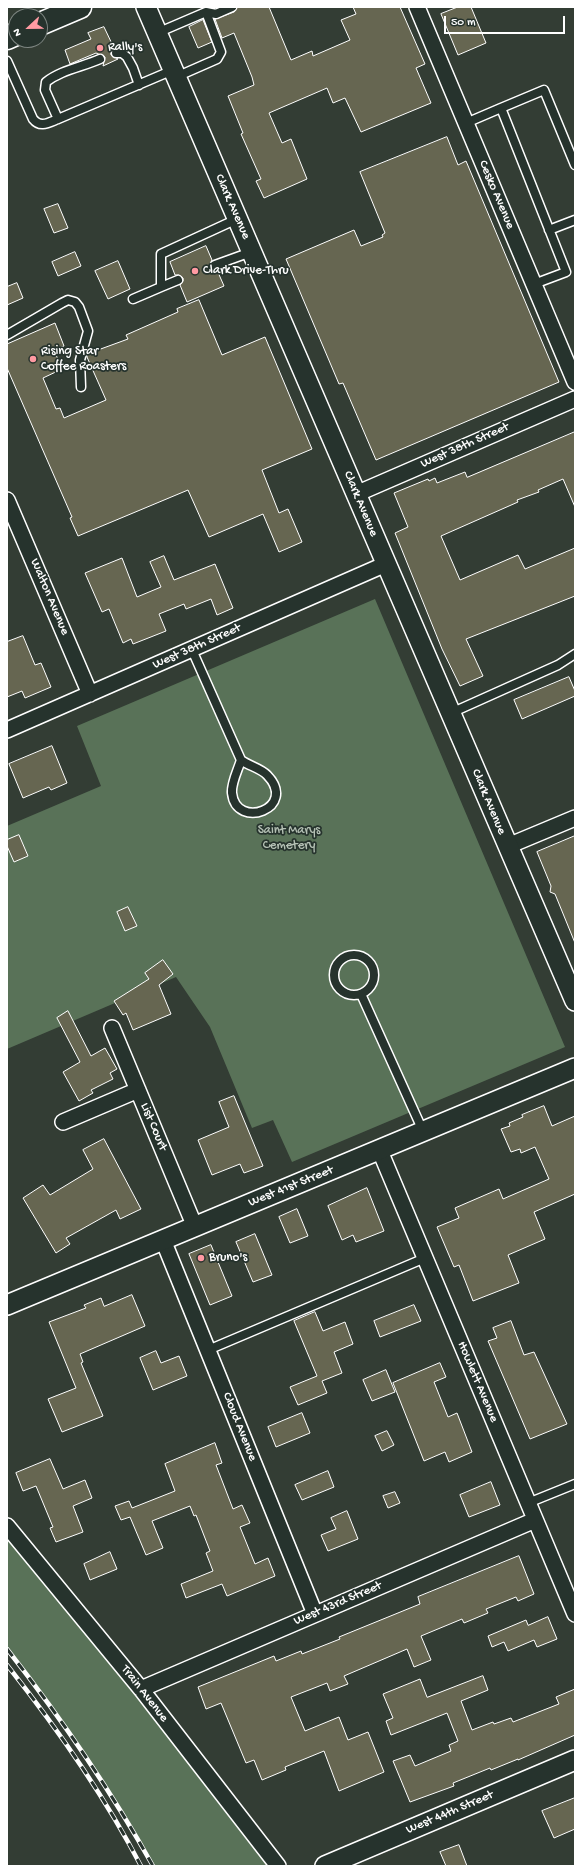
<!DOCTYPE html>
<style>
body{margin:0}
#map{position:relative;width:582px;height:1873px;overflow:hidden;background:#333d34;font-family:"Gochi Hand",sans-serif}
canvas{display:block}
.frame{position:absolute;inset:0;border:8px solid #fff;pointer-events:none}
.north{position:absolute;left:8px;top:8px;width:40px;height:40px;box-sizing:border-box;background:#26332d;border:1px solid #7d8581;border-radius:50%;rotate:248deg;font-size:11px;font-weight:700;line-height:16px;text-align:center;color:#fff}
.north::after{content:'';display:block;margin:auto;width:14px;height:18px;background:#ff9aa2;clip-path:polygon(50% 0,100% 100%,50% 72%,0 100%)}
.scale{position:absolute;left:444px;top:16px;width:121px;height:18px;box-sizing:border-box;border:2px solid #fff;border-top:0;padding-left:5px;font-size:12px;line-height:14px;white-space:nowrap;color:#fff;-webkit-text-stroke:3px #26332d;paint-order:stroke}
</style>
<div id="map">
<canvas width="582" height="1873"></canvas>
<div class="frame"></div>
<div class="north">N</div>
<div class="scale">50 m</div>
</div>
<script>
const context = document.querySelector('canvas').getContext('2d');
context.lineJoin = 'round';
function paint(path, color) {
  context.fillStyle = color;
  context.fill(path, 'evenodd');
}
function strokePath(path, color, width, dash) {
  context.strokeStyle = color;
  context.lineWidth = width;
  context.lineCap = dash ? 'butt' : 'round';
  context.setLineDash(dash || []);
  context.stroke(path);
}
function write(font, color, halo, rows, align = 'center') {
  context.font = font + ' "Gochi Hand",sans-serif';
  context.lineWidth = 3.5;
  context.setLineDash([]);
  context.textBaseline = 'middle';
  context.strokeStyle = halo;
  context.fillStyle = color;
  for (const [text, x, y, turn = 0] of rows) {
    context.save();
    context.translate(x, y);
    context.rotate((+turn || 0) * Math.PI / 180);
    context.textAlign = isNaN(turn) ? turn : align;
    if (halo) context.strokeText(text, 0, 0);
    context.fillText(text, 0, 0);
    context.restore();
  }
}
const green = new Path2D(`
 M 375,599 L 565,1047 L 292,1162 L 273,1120 L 252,1128 L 210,1027 L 176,977 L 7,1049 L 7,826 L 101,786 L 77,726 Z
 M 7,1527 L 278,1866 L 153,1866 L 128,1822 L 86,1755 L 42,1693 L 7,1649 Z`);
const building = new Path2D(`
 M 237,7 L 269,7 L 291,60 L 312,51 L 313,56 L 350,40 L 341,20 L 356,14 L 353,7 L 400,7 L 425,64 L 416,68 L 431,103 L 361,132 L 345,98 L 333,103 L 327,88 L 269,113 L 282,143 L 291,139 L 307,179 L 264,198 L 256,181 L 261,179 L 241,134 L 243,133 L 228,96 L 254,85 L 252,77 L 234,33 L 222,38 L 215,19 L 234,12 Z
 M 458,7 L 471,7 L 486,43 L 458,55 L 441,14 Z
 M 203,20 L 212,42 L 198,48 L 189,27 Z
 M 104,27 L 114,48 L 111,51 L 111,55 L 118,59 L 103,66 L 105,57 L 96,53 L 70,64 L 65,50 L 91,39 L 88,33 Z
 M 447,137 L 458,165 L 466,161 L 559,382 L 376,460 L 343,383 L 339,384 L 286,259 L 354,230 L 361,246 L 383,237 L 382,235 L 385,233 L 360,172 Z
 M 58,204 L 68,228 L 54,233 L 44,209 Z
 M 206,246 L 212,260 L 210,264 L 210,267 L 217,270 L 224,286 L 187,302 L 180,285 L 183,281 L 183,278 L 179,275 L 175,275 L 170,262 Z
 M 75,252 L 81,266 L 58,276 L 52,262 Z
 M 118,261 L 130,289 L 108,299 L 95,271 Z
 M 17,283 L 23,298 L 7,305 L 7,287 Z
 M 199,300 L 222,355 L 265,337 L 312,449 L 262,470 L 279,513 L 288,509 L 302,542 L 279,552 L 263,514 L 209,537 L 188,490 L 78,536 L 70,518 L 72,517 L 7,368 L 7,344 L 55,323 L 64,346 L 54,350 L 62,369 L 43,378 L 56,409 L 60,408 L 64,418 L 106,400 L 87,357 L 87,354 L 128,339 L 126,335 L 178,312 L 177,309 Z
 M 575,432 L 575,507 L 563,479 L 538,490 L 539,492 L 517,500 L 518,502 L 441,536 L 460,580 L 518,555 L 525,569 L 575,548 L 575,596 L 466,639 L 483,676 L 460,686 L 442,649 L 395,533 L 408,527 L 394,493 L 428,479 L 429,481 L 435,478 L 437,483 L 465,472 L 467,477 Z
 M 164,556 L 174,580 L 215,564 L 233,608 L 217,615 L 211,599 L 186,609 L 184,604 L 159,614 L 166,631 L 133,644 L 131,639 L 123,643 L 109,609 L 102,612 L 85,573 L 122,558 L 137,597 L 161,587 L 150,562 Z
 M 23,636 L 35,665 L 41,663 L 51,687 L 25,698 L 22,691 L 7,697 L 7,642 Z
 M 569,677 L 575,691 L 575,696 L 522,719 L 514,700 Z
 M 52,746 L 67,783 L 51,790 L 49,787 L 23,798 L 9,764 Z
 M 19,835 L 28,856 L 14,862 L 7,846 L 7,840 Z
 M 575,836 L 575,943 L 555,894 L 550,892 L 551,886 L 537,852 Z
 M 128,907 L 137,926 L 125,931 L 117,912 Z
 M 163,960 L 173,974 L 159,985 L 171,1014 L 133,1030 L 126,1013 L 123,1015 L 114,1001 L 149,979 L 145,973 Z
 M 68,1011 L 91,1056 L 105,1048 L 117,1069 L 110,1073 L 113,1079 L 91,1090 L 93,1093 L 79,1101 L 63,1072 L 80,1062 L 57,1018 Z
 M 234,1096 L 263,1166 L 244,1173 L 240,1164 L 212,1175 L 198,1140 L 229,1127 L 219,1102 Z
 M 544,1106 L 552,1126 L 575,1116 L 575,1194 L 534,1212 L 545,1239 L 508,1255 L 519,1283 L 473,1301 L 459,1265 L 454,1267 L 437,1227 L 459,1218 L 455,1208 L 499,1189 L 503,1199 L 549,1179 L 535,1147 L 521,1153 L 520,1149 L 511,1152 L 501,1129 L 510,1126 L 509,1123 L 523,1117 L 522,1115 Z
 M 104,1139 L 141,1209 L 120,1219 L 116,1210 L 66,1238 L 70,1244 L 56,1253 L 23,1198 L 43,1185 L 50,1195 L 93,1169 L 83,1150 Z
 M 367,1188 L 384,1231 L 356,1242 L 353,1235 L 342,1240 L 328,1206 Z
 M 297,1209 L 308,1236 L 290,1243 L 279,1217 Z
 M 255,1234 L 272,1275 L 253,1282 L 236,1242 Z
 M 211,1245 L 232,1296 L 210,1305 L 189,1254 Z
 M 132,1295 L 145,1326 L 80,1354 L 83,1362 L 81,1363 L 103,1416 L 62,1432 L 48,1399 L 76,1388 L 49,1322 L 86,1308 L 84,1305 L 101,1298 L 104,1306 Z
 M 414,1305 L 421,1321 L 380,1337 L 374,1321 Z
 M 315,1312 L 323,1331 L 345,1322 L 353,1344 L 334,1352 L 342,1373 L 322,1381 L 327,1393 L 298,1405 L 290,1387 L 317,1376 L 294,1321 Z
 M 511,1321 L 524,1355 L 534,1352 L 567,1424 L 530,1439 L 488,1341 L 497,1338 L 493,1328 Z
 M 156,1351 L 161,1363 L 179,1356 L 187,1376 L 153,1390 L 140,1358 Z
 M 440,1363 L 446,1377 L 434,1382 L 448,1417 L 457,1413 L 472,1452 L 449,1462 L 445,1452 L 424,1461 L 393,1383 Z
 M 386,1370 L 395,1392 L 372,1401 L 363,1380 Z
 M 302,1413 L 310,1433 L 276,1447 L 268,1427 Z
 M 387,1431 L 394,1445 L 382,1451 L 375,1436 Z
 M 215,1443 L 222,1463 L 216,1465 L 233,1509 L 242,1505 L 250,1523 L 240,1527 L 255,1564 L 268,1558 L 275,1576 L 227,1596 L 222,1584 L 186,1598 L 181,1584 L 213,1571 L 206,1553 L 210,1551 L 196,1515 L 194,1516 L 190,1506 L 152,1521 L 163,1548 L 146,1555 L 130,1517 L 121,1520 L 115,1506 L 129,1501 L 132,1508 L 175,1491 L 165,1464 Z
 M 50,1459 L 63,1489 L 85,1480 L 92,1498 L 73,1506 L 83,1532 L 56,1542 L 50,1528 L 53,1527 L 36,1486 L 23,1491 L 16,1473 Z
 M 328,1471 L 334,1487 L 302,1500 L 295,1485 Z
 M 491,1482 L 500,1505 L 469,1517 L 460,1495 Z
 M 395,1492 L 400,1503 L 388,1508 L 383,1496 Z
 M 347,1511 L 358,1539 L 328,1551 L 321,1535 L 336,1529 L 331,1518 Z
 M 110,1552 L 117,1569 L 90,1580 L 84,1564 Z
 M 519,1556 L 534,1594 L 518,1601 L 516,1597 L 486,1609 L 488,1613 L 464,1623 L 462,1619 L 421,1636 L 431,1660 L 414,1667 L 407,1649 L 344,1676 L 348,1684 L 330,1691 L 327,1683 L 291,1697 L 305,1731 L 339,1717 L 348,1740 L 368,1732 L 384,1772 L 339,1791 L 324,1751 L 285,1767 L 286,1770 L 262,1780 L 254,1760 L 246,1763 L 221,1703 L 206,1709 L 198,1687 L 274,1656 L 276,1661 L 301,1651 L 302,1654 L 340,1639 L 339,1637 L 420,1604 L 418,1597 Z
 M 548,1617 L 557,1639 L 537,1647 L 534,1640 L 508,1651 L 504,1642 L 492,1647 L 488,1636 L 526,1620 L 528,1625 Z
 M 483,1676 L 488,1690 L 461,1701 L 472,1730 L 493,1722 L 494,1724 L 511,1718 L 513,1722 L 559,1704 L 556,1697 L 575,1689 L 575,1735 L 518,1760 L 518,1759 L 491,1770 L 490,1768 L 453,1783 L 454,1786 L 410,1802 L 393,1761 L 410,1755 L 415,1766 L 451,1751 L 449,1745 L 458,1741 L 447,1713 L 391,1735 L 386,1721 L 393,1718 L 383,1694 L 420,1679 L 427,1697 Z
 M 575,1798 L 575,1829 L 554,1838 L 542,1811 Z
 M 459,1845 L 467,1866 L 446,1866 L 440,1852 Z`);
const service = new Path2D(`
 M 157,33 L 206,12 L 216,14 L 232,7
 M 116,53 L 122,53 L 127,57 L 133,68 L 139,85
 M 7,61 L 33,119 C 40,128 48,123 58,119 L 173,70
 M 176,77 L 217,59 L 221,52 L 206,12
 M 501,108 L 544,90 L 575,165
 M 58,119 L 45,90 L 46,82 C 61,70 82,67 100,59
 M 466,123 L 501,108 L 566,272 L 534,284
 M 549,230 L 575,220
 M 215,265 L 251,252
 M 161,287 L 178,280
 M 133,299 L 161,287 L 161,254 L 237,219
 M 7,335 L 62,303 L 68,300 L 75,302 L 79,307 L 88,331 L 80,360 L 81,387
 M 192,650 L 241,760
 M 451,713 L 558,665 L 575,654
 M 241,760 C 249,766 260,768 267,775 C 299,808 236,831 232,793 C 231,783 238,770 241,760 Z
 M334 975a20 20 0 1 1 40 0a20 20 0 1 1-40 0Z
 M 361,994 L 423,1131
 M 208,1350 L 425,1258
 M 528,1503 L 575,1484`);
const minor = new Path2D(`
 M 417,7 L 575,382
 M 356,494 L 575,399
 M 7,500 L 90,694
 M 7,730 L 386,564
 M 508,846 L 575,818
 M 112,1028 L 195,1227
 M 63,1122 L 138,1090
 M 380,1151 L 575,1614
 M 163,1240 L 315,1614
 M 7,1526 L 141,1689 L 278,1866
 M 141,1689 L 535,1520`);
const tertiary = new Path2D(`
 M 146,7 L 575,1001
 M 7,1305 L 575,1068
 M 325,1866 L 575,1760`);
const secondary = new Path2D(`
 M 40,24 L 80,7
 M 7,38 L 16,34`);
const rail = new Path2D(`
 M 7,1649 C 61,1718 110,1789 153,1866
 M 7,1665 C 57,1728 104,1795 141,1866`);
const markers = [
 [100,48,4,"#ff9aa2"],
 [195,271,4,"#ff9aa2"],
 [33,359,4,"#ff9aa2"],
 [201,1258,4,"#ff9aa2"]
];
const poiNames = [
 ["Rally's",108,48],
 ["Clark Drive-Thru",203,271],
 ["Rising Star",41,352],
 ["Coffee Roasters",41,367],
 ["Bruno's",209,1258]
];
const streetNames = [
 ["Cesko Avenue",496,195,67],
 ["Clark Avenue",232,207,66],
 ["West 38th Street",465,446,-24],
 ["Clark Avenue",360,504,67],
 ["Walton Avenue",49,597,67],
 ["West 38th Street",197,647,-24],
 ["Clark Avenue",488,802,67],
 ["List Court",153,1127,67],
 ["West 41st Street",291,1187,-22],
 ["Howlett Avenue",477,1382,67],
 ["Cloud Avenue",239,1427,68],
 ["West 43rd Street",338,1604,-23],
 ["Train Avenue",144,1694,52],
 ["West 44th Street",450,1813,-23]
];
const parkNames = [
 ["Saint Marys",289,831],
 ["Cemetery",289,846]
];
paint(green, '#597258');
paint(building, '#666651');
strokePath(building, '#fff', 1);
strokePath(service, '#fff', 11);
strokePath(minor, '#fff', 18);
strokePath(tertiary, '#fff', 22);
strokePath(secondary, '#fff', 25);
strokePath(service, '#26332d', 8);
strokePath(minor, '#26332d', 15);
strokePath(tertiary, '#26332d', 19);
strokePath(secondary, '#26332d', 22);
strokePath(rail, '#fff', 4.5);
strokePath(rail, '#26332d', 3, [9]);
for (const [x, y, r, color] of markers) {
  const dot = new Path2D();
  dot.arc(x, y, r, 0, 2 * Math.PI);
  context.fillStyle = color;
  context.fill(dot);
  strokePath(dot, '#26332d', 1.5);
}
write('13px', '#fff', '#26332d', poiNames, 'left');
write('13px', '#fff', '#26332d', streetNames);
write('13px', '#b4c0b4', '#26332d', parkNames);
</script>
